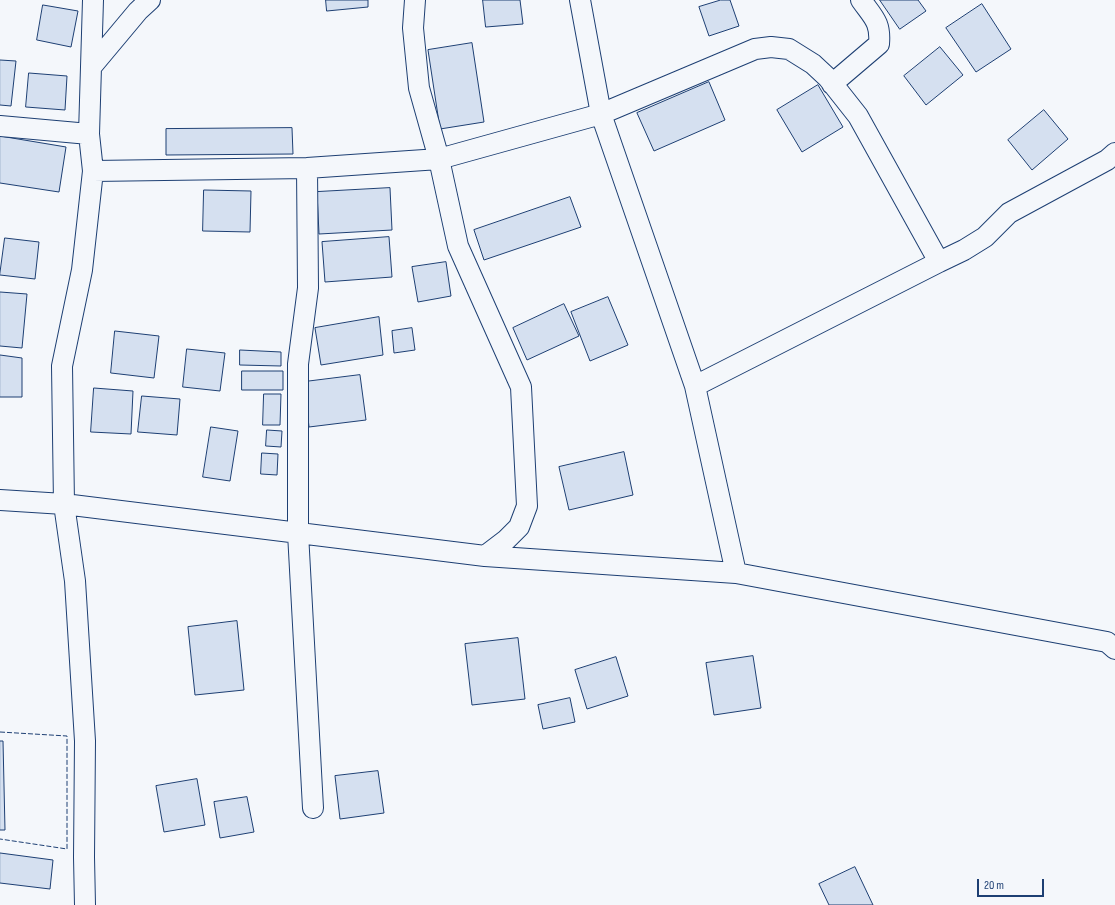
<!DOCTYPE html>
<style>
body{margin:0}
#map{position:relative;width:1115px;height:905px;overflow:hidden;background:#f4f7fb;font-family:"Sofia Sans Condensed",sans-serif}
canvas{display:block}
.scale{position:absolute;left:977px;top:879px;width:67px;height:18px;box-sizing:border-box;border:2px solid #1d3f73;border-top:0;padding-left:5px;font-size:12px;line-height:14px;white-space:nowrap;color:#1d3f73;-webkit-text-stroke:3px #f4f7fb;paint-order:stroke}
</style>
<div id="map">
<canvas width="1115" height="905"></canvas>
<div class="scale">20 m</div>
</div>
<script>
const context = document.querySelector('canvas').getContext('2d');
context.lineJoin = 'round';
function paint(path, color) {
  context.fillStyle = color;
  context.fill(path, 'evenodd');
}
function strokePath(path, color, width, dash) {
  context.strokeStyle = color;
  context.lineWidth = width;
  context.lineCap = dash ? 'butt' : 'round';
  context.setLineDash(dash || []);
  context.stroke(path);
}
const building = new Path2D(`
 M 326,0 L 368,0 L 368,7 L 327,11 Z
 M 483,0 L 520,0 L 523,24 L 486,27 Z
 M 721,0 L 730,0 L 739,26 L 709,36 L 699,7 Z
 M 880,0 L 918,0 L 926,11 L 900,29 Z
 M 982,4 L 1011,49 L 976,72 L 946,28 Z
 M 43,5 L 78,11 L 71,47 L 37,40 Z
 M 472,43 L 484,122 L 440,129 L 428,50 Z
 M 940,47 L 963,75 L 926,105 L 904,76 Z
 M 0,60 L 16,61 L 11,106 L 0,105 Z
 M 29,73 L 67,76 L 65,110 L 26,107 Z
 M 709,82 L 725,120 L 654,151 L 637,113 Z
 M 818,85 L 843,127 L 802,152 L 777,110 Z
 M 1044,110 L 1068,139 L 1032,170 L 1008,140 Z
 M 292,128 L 293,154 L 166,155 L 166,129 Z
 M 0,136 L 66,147 L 59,192 L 0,183 Z
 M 390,188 L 392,230 L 319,234 L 317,192 Z
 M 204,190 L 251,191 L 250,232 L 203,231 Z
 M 570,197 L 581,227 L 484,260 L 474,230 Z
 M 389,237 L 392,277 L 325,282 L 322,242 Z
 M 5,238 L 39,242 L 35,279 L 0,275 Z
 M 446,262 L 451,296 L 418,302 L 412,267 Z
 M 0,292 L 27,294 L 22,348 L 0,346 Z
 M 608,297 L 628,345 L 590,361 L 571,312 Z
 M 564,304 L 579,336 L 527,360 L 513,328 Z
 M 379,317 L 383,355 L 321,365 L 315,328 Z
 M 412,328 L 415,350 L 394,353 L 392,331 Z
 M 115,331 L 159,336 L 154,378 L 111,373 Z
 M 187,349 L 225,353 L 220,391 L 183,387 Z
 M 240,350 L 281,352 L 281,366 L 240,365 Z
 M 0,355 L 22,358 L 22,397 L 0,397 Z
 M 242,371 L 283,371 L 283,390 L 242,390 Z
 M 360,375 L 366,420 L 309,427 L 304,382 Z
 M 94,388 L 133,391 L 131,434 L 91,432 Z
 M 264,394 L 281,394 L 280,425 L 263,425 Z
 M 142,396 L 180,399 L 177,435 L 138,432 Z
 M 211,427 L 238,431 L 230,481 L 203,477 Z
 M 267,430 L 282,431 L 281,447 L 266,446 Z
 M 624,452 L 633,495 L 569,510 L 559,467 Z
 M 262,453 L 278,454 L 277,475 L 261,474 Z
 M 237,621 L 244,690 L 195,695 L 188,627 Z
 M 518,638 L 525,699 L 472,705 L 465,644 Z
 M 753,656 L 761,708 L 714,715 L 706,663 Z
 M 616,657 L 628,696 L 587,709 L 575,670 Z
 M 570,698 L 575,722 L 543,729 L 538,705 Z
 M 0,741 L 3,741 L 5,830 L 0,830 Z
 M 378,771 L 384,813 L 340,819 L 335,776 Z
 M 197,779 L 205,825 L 164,832 L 156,786 Z
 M 247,797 L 254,832 L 220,838 L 214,802 Z
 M 0,853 L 53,860 L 50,889 L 0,883 Z
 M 855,867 L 873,905 L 829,905 L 819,884 Z`);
const minor = new Path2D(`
 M 415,0 L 413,28 L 419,88 L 439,159 L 458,246 L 521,387 L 527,506 L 519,527 L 506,540 L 485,556
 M 580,0 L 601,114 L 695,386 L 736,573
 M 92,66 L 138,11 L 150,0
 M 832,84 L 879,44 C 881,22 873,17 861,0
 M 0,126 L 89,134
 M 307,168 L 308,288 L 298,364 L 298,533 L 313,808
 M 93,171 L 307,168 L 439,159 L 601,114 L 755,49 L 771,47 L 789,49 L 813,64 L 828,78 L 858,116 L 939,262 L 695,386
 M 939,262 L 964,250 L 985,237 L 1009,213 L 1107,160 L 1115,153
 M 0,500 L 64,504 L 485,556 L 736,573 L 1107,642 L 1115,649
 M 85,905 L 84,857 L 85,741 L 75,581 L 64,504 L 62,366 L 82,270 L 93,171 L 89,134 L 93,0`);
const fence = new Path2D(`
 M 0,732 L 67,736 L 67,849 L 0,839`);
paint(building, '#d5e0f0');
strokePath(building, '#1d3f73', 1);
strokePath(minor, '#1d3f73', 22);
strokePath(minor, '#f4f7fb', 20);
strokePath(fence, '#1d3f73', 1, [5, 2]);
</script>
